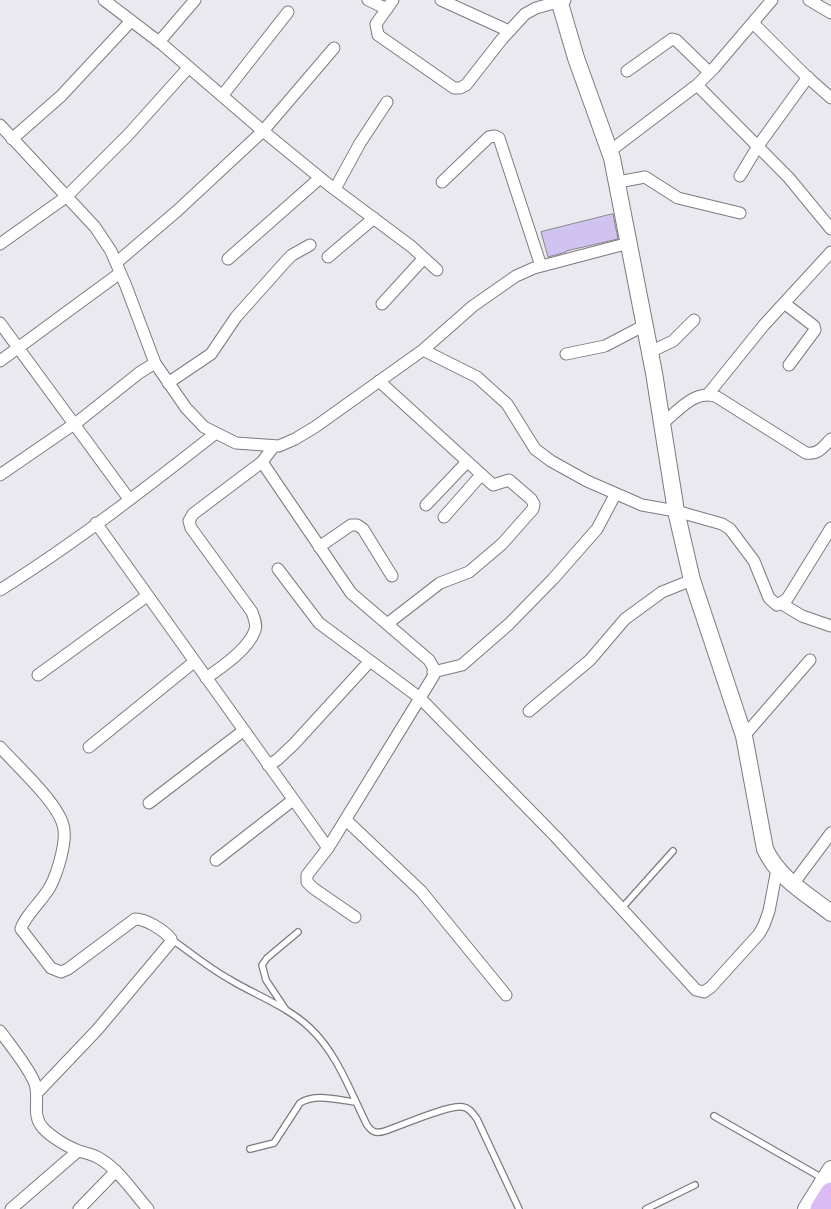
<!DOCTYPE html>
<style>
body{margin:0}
canvas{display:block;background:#e9e9ef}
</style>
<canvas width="831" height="1209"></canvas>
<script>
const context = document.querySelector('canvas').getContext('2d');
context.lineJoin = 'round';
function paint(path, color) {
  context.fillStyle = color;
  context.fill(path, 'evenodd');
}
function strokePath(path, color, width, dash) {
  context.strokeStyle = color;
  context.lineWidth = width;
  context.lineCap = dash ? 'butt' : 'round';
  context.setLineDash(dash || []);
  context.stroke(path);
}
const building = new Path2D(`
 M 613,214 L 618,239 L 566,251 L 566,252 L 548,257 L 541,232 Z`);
const lane = new Path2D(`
 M 621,909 L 673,851
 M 171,939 C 190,952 209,968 229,979 C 255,995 287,1006 310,1028 C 337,1053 351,1093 367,1125 C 372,1132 376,1134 385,1131 C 401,1126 449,1104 463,1107 C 470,1108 473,1114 477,1119 L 519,1209
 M 286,1010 L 266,980 L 262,965 L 267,958 L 298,932
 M 714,1116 L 824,1179
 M 250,1149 L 274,1143 L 300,1103 C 315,1093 338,1100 355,1102
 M 646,1209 L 695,1185`);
const street = new Path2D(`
 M 104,0 L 163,45 L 263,131 L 329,185 L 412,247 L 437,270
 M 368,0 L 387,9
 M 393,0 L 376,24 L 378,35 L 454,88 L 460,88 L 466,85 L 502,39 L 525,14 L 536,8 L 565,0
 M 441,0 L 509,31
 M 809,0 L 831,13
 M 753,23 L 805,75 L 831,98
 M 159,42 L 195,0
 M 627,71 L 672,39 L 676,40 L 709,72
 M 697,85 L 789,178 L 831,229
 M 222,96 L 288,12
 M 0,125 L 95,227 L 111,251 L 126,286 L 155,363 L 186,408 L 204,427 L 236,443 L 279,446 L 295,439 L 315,427 L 423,350 L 473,306 L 516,276 L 534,268 L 629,243
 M 12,139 L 61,96 L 131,21
 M 610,151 L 697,85 L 714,68 L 772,0
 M 740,176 L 758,146 L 808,77
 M 442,182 L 489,137 L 495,136 L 499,138 L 541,266
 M 618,182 L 645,177 L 678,198 L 740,213
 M 335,189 L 360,143 L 387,102
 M 0,244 L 66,197 L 128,135 L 189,67
 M 328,257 L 374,218
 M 228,259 L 320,178
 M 116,263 L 177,211 L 263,131 L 334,48
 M 784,303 L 814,326 L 815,330 L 789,365
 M 382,304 L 424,258
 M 0,323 L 129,499
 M 423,350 L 477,377 L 507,404 L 535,449 L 551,461 L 587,481 L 642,505 L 676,511 L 722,524 L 730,529 L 754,561 L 769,598 L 777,605 L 787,599 L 831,528
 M 650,352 L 673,341 L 694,320
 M 566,354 L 605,346 L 645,325
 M 0,361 L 120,273
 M 379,381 L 493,485 L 509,480 L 531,499 L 534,504 L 533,509 L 502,544 L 469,572 L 440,583 L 387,624
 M 168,383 L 211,354 L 236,317 L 286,261 L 292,255 L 310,245
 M 709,393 L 764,325 L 831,252
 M 662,424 C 678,411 696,388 717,397 L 806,453 C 818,455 823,447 831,439
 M 262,462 L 351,593 L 429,660 L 433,667 L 434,675 L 420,698 L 328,848 L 307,875 L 307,882 L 313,888 L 355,917
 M 0,475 L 80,420 L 139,373 L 155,363
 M 426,505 L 467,462
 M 444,517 L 481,475
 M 96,523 L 328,848
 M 319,547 L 351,525 L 357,525 L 363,529 L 392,576
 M 278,569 L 319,623 L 420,698 L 556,837 L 696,990 L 704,992 L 711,987 L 759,934 L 764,925 L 769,911 L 777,869
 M 0,590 C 75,543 146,488 216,433
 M 782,604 L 802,616 L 831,626
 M 433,672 L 462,665 L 509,624 L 553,579 L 597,529 L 615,495
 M 38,675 L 147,596
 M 206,678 C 221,668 249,649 255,630 C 257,624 254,618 252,612 L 191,528 L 189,521 L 193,514 L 262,462 L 274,446
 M 529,711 L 590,660 L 625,619 L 662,592 L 692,580
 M 744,736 L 810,660
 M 0,747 C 17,766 57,802 63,825 C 68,840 57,874 50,887 C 42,901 24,917 21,929 L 51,968 L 61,972 L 68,969 L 135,919 C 146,919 164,930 171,939 L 170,943 L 97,1030 L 37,1093
 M 89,747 L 194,662
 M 268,765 L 277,760 L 294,744 L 370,661
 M 149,803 L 243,731
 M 346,820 L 421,891 L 506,995
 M 216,860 L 293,800
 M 793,884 L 831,833
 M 0,1031 C 10,1045 30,1069 35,1084 C 40,1100 31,1115 43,1128 C 51,1137 68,1147 79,1151 C 85,1153 91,1154 97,1157 C 118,1168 132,1191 148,1209
 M 11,1209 L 78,1151
 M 79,1209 L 116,1171`);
const secondary = new Path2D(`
 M 559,0 L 576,58 L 612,158 L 654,373 L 676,511 L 692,580 L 744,736 L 765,849 C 778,878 807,894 831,913
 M 806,1209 L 831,1169`);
const highway = new Path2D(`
 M 821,1209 L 831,1193`);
paint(building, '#d1c3f0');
strokePath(building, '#87868b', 1);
strokePath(lane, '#7b7b80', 8);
strokePath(street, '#7b7b80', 13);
strokePath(secondary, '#7b7b80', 18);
strokePath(highway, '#c7c7c7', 23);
strokePath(lane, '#fff', 5.5);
strokePath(street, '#fff', 11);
strokePath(secondary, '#fff', 16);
strokePath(highway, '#dcbbf5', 21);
</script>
